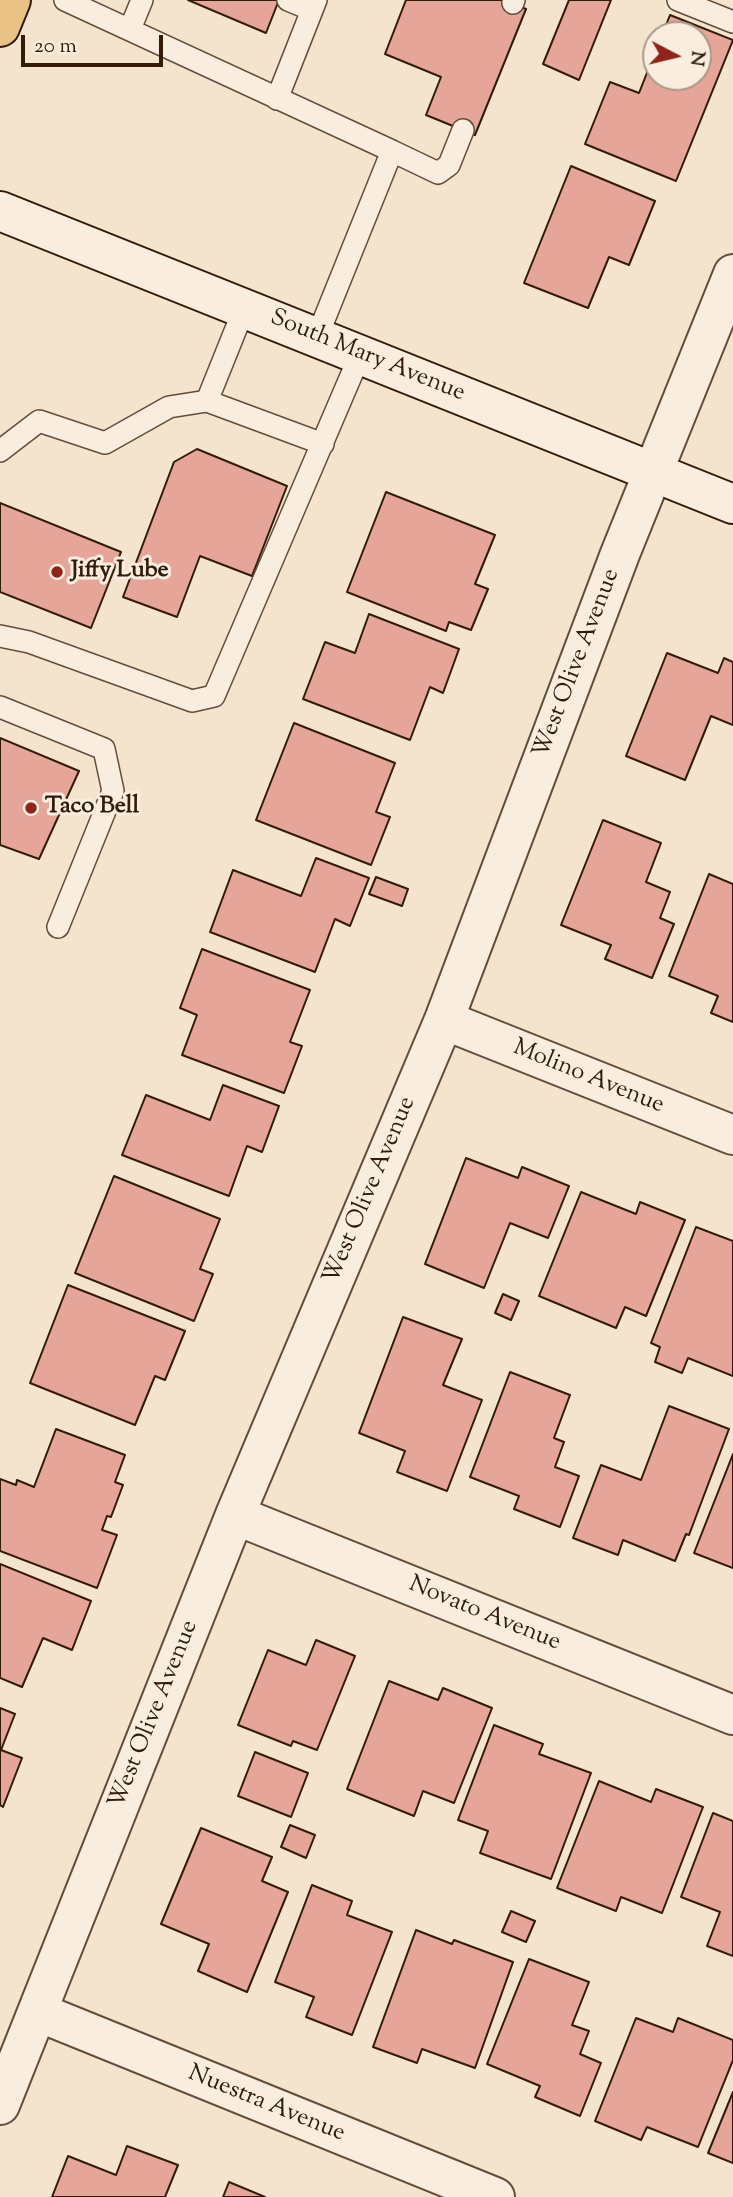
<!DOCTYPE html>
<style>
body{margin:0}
#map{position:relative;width:733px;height:2197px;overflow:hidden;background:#f5e4cd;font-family:"Sorts Mill Goudy",serif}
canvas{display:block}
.north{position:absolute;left:642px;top:21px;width:70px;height:70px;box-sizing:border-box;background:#f8edde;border:2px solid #a99989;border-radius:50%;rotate:97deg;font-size:19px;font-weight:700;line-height:28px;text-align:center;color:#321b09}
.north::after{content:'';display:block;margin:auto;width:24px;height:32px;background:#8f2418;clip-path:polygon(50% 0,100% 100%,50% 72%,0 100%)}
.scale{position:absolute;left:21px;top:35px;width:142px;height:32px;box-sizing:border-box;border:4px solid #321b09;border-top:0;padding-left:9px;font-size:21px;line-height:24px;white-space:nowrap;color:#321b09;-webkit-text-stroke:5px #f8edde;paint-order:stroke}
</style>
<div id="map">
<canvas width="733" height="2197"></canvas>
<div class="north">N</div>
<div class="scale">20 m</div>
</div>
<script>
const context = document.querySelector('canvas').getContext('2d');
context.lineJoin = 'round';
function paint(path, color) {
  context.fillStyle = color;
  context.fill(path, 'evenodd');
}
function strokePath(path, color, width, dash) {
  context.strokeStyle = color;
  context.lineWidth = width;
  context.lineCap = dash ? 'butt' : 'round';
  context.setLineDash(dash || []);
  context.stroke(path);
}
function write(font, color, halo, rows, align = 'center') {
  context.font = font + ' "Sorts Mill Goudy",serif';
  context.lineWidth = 6;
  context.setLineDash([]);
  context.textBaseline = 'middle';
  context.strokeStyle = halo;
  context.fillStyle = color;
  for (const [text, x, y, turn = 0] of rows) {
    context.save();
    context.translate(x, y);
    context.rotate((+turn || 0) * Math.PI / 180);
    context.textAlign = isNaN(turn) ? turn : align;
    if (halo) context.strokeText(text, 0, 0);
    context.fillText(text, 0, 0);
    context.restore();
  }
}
const building = new Path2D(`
 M 188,0 L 279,0 L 266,33 Z
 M 406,0 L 504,0 L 526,9 L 475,135 L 426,115 L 441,77 L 385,54 Z
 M 569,0 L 611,0 L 579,80 L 543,64 Z
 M 670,15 L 733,40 L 676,181 L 585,144 L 610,82 L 639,93 L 656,50 L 656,77 L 698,77 L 698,35 L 662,35 Z
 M 571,166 L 655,201 L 629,265 L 609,257 L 588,308 L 524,283 Z
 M 197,449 L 287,486 L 252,576 L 200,556 L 177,617 L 123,597 L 174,462 Z
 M 386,492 L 495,535 L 475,584 L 488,589 L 471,630 L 449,622 L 446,631 L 347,592 Z
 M 0,503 L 121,552 L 91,628 L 0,592 Z
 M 369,614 L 459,649 L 443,693 L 430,687 L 410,740 L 303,699 L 325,642 L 355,653 Z
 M 667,653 L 718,673 L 724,658 L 733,662 L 733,725 L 711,716 L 685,780 L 626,756 Z
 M 294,723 L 395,763 L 376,812 L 390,817 L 371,865 L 256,820 Z
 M 0,738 L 79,771 L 39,859 L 0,845 Z
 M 603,820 L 661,843 L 646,882 L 670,892 L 660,918 L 674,924 L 652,978 L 605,959 L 611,945 L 561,925 Z
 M 316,858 L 369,878 L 350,926 L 335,919 L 315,972 L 210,932 L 233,870 L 301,896 Z
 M 709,874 L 733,884 L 733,1022 L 711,1013 L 718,996 L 669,976 Z
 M 376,877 L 408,889 L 402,906 L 369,894 Z
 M 202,949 L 310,990 L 290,1042 L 302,1046 L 284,1093 L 182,1055 L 197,1015 L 180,1008 Z
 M 223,1085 L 279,1106 L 262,1152 L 247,1146 L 229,1196 L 122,1155 L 146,1095 L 210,1120 Z
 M 466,1158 L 518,1178 L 522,1167 L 569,1186 L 548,1238 L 510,1223 L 484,1288 L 425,1264 Z
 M 114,1176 L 220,1219 L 200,1269 L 213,1274 L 194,1321 L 75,1273 Z
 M 581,1192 L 636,1214 L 640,1202 L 685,1220 L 646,1316 L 625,1307 L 616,1328 L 539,1296 Z
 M 696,1227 L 733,1241 L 733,1376 L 688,1358 L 682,1373 L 655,1362 L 660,1347 L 651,1343 Z
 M 68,1285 L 185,1331 L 165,1380 L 155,1376 L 135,1425 L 30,1383 Z
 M 503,1294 L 519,1301 L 511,1320 L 495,1313 Z
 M 403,1317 L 462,1339 L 443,1385 L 482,1400 L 447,1491 L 397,1472 L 405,1451 L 359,1433 Z
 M 510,1372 L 570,1395 L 554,1438 L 564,1442 L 555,1467 L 579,1476 L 560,1527 L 514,1509 L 519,1496 L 470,1477 Z
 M 669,1406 L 729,1429 L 689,1535 L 686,1534 L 675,1561 L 623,1540 L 618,1555 L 573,1538 L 601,1465 L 641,1480 Z
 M 56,1429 L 125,1455 L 115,1482 L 123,1485 L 111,1517 L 107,1516 L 102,1530 L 117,1535 L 97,1588 L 0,1551 L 0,1479 L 16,1485 L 17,1480 L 34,1487 Z
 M 733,1454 L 733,1568 L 694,1553 Z
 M 0,1564 L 91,1601 L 72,1650 L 43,1638 L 22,1687 L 0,1678 Z
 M 316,1640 L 355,1656 L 317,1750 L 293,1741 L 291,1746 L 238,1725 L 268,1650 L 306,1665 Z
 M 389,1681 L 438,1700 L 443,1688 L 492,1708 L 454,1803 L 423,1791 L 414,1816 L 347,1789 Z
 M 0,1708 L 15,1714 L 1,1750 L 22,1758 L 3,1807 L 0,1805 Z
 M 494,1725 L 543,1744 L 539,1754 L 591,1773 L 551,1879 L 480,1853 L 488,1831 L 458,1820 Z
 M 255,1752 L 308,1773 L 291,1817 L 238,1796 Z
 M 599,1781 L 651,1802 L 656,1789 L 703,1807 L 662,1913 L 621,1897 L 616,1911 L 557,1888 Z
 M 713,1813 L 733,1821 L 733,1956 L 707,1946 L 720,1912 L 681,1897 Z
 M 290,1825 L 315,1835 L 306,1858 L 281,1847 Z
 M 201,1828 L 272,1857 L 262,1881 L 288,1892 L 247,1992 L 198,1971 L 209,1944 L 161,1924 Z
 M 312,1885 L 352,1901 L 347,1915 L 392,1932 L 352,2035 L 306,2017 L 314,1997 L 275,1982 Z
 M 511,1911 L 535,1921 L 526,1942 L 502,1932 Z
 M 416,1930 L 452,1944 L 454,1940 L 513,1962 L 475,2068 L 422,2049 L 417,2063 L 373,2047 Z
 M 529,1959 L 589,1982 L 572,2025 L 589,2031 L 580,2054 L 601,2063 L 580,2116 L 535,2097 L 540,2086 L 487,2064 Z
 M 636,2018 L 673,2032 L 678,2018 L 733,2040 L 733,2060 L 698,2147 L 647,2127 L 641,2140 L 595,2121 Z
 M 733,2092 L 733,2163 L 708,2153 Z
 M 127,2146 L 178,2165 L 165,2197 L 52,2197 L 68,2156 L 116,2175 Z
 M 229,2182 L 265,2197 L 223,2197 Z`);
const service = new Path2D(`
 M 65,0 L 392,151 L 317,337
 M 288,0 L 312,10
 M 678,0 L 733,22
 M 513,3 L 514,0
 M 130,29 L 142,0
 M 277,99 L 316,0
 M 392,151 L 438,173 L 449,165 L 463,130
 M 207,401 L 244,309
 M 0,451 L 39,421 L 105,443 L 169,407 L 207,401 L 323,444
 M 0,636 L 29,642 L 192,701 L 214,696 L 360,355
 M 0,707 L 104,749 L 113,791 L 58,927`);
const minor = new Path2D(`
 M 444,1020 L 733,1135
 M 235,1515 L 733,1715
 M 38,2012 L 495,2197
 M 0,2105 L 235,1515 L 444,1020 L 620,554 L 733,274`);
const secondary = new Path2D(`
 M 0,211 L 733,504`);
const primary = new Path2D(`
 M 0,27 L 11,0`);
const markers = [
 [57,572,7,"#8f2418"],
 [31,808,7,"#8f2418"]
];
const streetNames = [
 ["South Mary Avenue",367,357,22],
 ["West Olive Avenue",578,664,-69],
 ["Molino Avenue",588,1078,22],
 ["West Olive Avenue",371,1191,-67],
 ["Novato Avenue",484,1615,22],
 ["West Olive Avenue",155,1715,-68],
 ["Nuestra Avenue",266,2105,22]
];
const poiNames = [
 ["Jiffy Lube",71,572],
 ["Taco Bell",45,808]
];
paint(building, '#e5a599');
strokePath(building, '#321b09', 2);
strokePath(service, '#634d3a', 24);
strokePath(minor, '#634d3a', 42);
strokePath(secondary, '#321b09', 42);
strokePath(primary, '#321b09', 42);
strokePath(service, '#f8edde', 21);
strokePath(minor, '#f8edde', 38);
strokePath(secondary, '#f8edde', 38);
strokePath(primary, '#eac286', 38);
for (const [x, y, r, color] of markers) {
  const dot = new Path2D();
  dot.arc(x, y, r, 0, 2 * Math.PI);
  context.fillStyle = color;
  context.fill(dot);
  strokePath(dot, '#f8edde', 2.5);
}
write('24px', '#321b09', '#f8edde', streetNames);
write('bold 24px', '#321b09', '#f8edde', poiNames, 'left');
</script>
